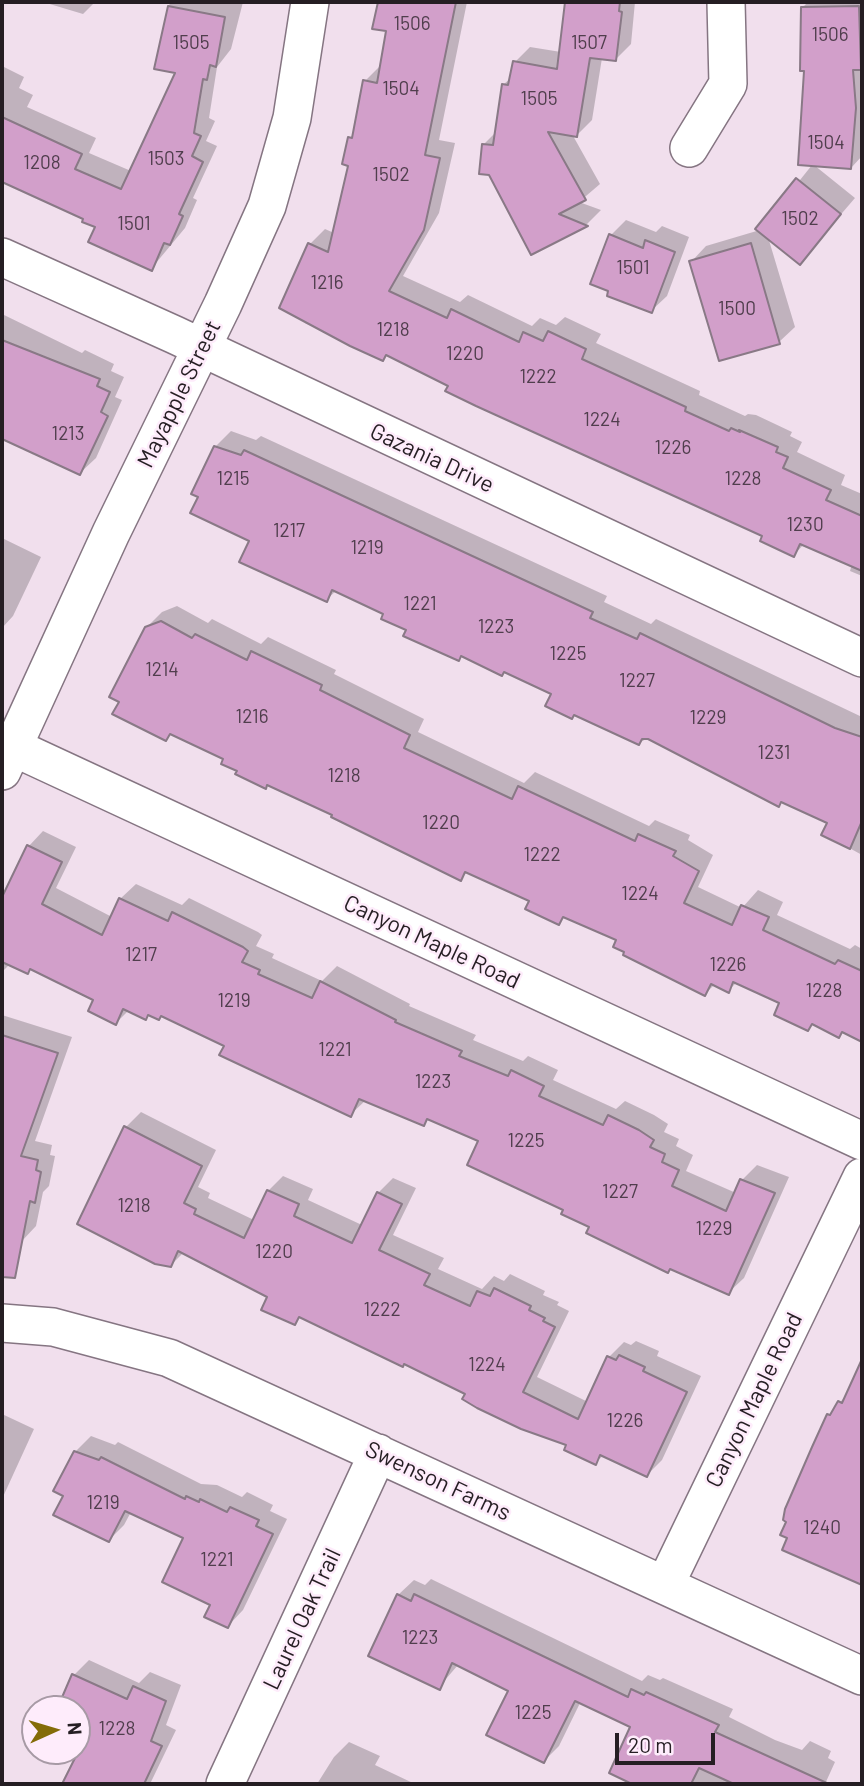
<!DOCTYPE html>
<style>
body{margin:0}
#map{position:relative;width:864px;height:1786px;overflow:hidden;background:#f1dfed;font-family:Barlow,sans-serif}
canvas{display:block}
.frame{position:absolute;inset:0;border:4px solid #251e23;pointer-events:none}
.north{position:absolute;left:21px;top:1695px;width:70px;height:70px;box-sizing:border-box;background:#feecfb;border:2px solid #a79aa5;border-radius:50%;rotate:86deg;font-size:19px;font-weight:700;line-height:28px;text-align:center;color:#251e23}
.north::after{content:'';display:block;margin:auto;width:24px;height:32px;background:#846c08;clip-path:polygon(50% 0,100% 100%,50% 72%,0 100%)}
.scale{position:absolute;left:615px;top:1733px;width:100px;height:32px;box-sizing:border-box;border:4px solid #251e23;border-top:0;padding-left:9px;font-size:21px;line-height:24px;white-space:nowrap;color:#251e23;-webkit-text-stroke:5px #feecfb;paint-order:stroke}
</style>
<div id="map">
<canvas width="864" height="1786"></canvas>
<div class="frame"></div>
<div class="north">N</div>
<div class="scale">20 m</div>
</div>
<script>
const context = document.querySelector('canvas').getContext('2d');
context.lineJoin = 'round';
function paint(path, color) {
  context.fillStyle = color;
  context.fill(path, 'evenodd');
}
function strokePath(path, color, width, dash) {
  context.strokeStyle = color;
  context.lineWidth = width;
  context.lineCap = dash ? 'butt' : 'round';
  context.setLineDash(dash || []);
  context.stroke(path);
}
function write(font, color, halo, rows, align = 'center') {
  context.font = font + ' Barlow,sans-serif';
  context.lineWidth = 5;
  context.setLineDash([]);
  context.textBaseline = 'middle';
  context.strokeStyle = halo;
  context.fillStyle = color;
  for (const [text, x, y, turn = 0] of rows) {
    context.save();
    context.translate(x, y);
    context.rotate((+turn || 0) * Math.PI / 180);
    context.textAlign = isNaN(turn) ? turn : align;
    if (halo) context.strokeText(text, 0, 0);
    context.fillText(text, 0, 0);
    context.restore();
  }
}
const shadow = new Path2D(`
 M 43,2 L 95,2 L 83,14 Z
 M 170,2 L 243,2 L 231,49 L 217,67 L 209,118 L 215,121 L 206,141 L 217,146 L 193,198 L 197,200 L 185,228 L 151,269 L 97,226 L 2,177 L 2,66 L 24,77 L 19,88 L 33,95 L 27,107 L 96,138 L 89,153 L 131,171 L 177,72 L 156,68 Z
 M 380,2 L 467,2 L 439,140 L 455,143 L 439,213 L 403,276 L 460,302 L 468,295 L 532,326 L 540,318 L 556,325 L 565,317 L 601,334 L 596,343 L 700,391 L 699,395 L 745,416 L 748,414 L 756,415 L 792,432 L 790,436 L 802,442 L 797,452 L 845,475 L 841,485 L 862,494 L 862,576 L 850,571 L 852,564 L 804,544 L 794,555 L 765,536 L 388,354 L 383,359 L 305,323 L 310,244 L 325,229 L 334,233 L 350,164 L 350,138 L 355,133 L 365,81 L 380,66 L 388,30 L 374,27 Z
 M 567,2 L 635,2 L 631,44 L 616,59 L 602,58 L 592,120 L 577,135 L 572,134 L 600,184 L 579,202 L 601,210 L 587,224 L 532,253 L 483,145 L 497,131 L 504,84 L 512,77 L 515,62 L 530,47 L 561,52 Z
 M 808,2 L 862,2 L 862,156 L 851,168 L 814,165 L 855,198 L 800,262 L 768,237 L 795,327 L 779,342 L 691,262 L 706,246 L 760,230 L 812,165 L 802,8 Z
 M 626,220 L 656,232 L 662,226 L 689,237 L 667,296 L 651,311 L 611,235 Z
 M 2,314 L 82,353 L 85,350 L 114,364 L 111,371 L 124,377 L 115,397 L 122,400 L 96,458 L 80,473 L 37,436 L 2,418 Z
 M 231,431 L 256,440 L 261,436 L 607,596 L 604,602 L 651,624 L 656,619 L 862,717 L 862,855 L 824,834 L 830,822 L 783,801 L 779,805 L 648,738 L 639,743 L 553,693 L 505,671 L 462,655 L 458,659 L 386,613 L 337,590 L 326,600 L 200,496 L 215,447 Z
 M 2,538 L 41,557 L 13,616 L 2,628 Z
 M 177,606 L 208,623 L 212,619 L 261,644 L 268,637 L 336,670 L 334,674 L 424,719 L 418,732 L 524,783 L 535,772 L 649,826 L 655,820 L 690,835 L 688,840 L 713,855 L 698,887 L 742,908 L 758,890 L 783,902 L 777,915 L 850,949 L 855,945 L 862,949 L 862,1035 L 859,1038 L 843,1031 L 839,1036 L 814,1023 L 808,1029 L 782,1002 L 737,982 L 728,991 L 715,984 L 705,994 L 618,940 L 565,916 L 558,923 L 531,900 L 468,871 L 461,879 L 334,814 L 268,784 L 265,787 L 225,758 L 172,733 L 165,739 L 121,701 L 146,628 L 162,612 Z
 M 43,831 L 76,847 L 56,888 L 112,917 L 120,899 L 136,884 L 182,905 L 189,898 L 258,932 L 262,935 L 256,946 L 274,954 L 272,958 L 322,981 L 337,966 L 410,1004 L 409,1006 L 476,1035 L 473,1040 L 523,1061 L 528,1056 L 558,1070 L 553,1080 L 616,1109 L 625,1101 L 654,1115 L 668,1124 L 664,1132 L 679,1139 L 676,1146 L 693,1155 L 686,1171 L 736,1193 L 742,1180 L 757,1165 L 789,1177 L 744,1278 L 728,1293 L 591,1226 L 565,1209 L 481,1140 L 429,1118 L 424,1124 L 366,1100 L 350,1115 L 226,1045 L 162,1015 L 159,1018 L 149,1014 L 146,1018 L 129,1010 L 116,1023 L 95,999 L 31,968 L 27,972 L 10,964 L 2,972 L 2,901 L 28,847 Z
 M 2,1015 L 72,1037 L 35,1141 L 52,1145 L 50,1155 L 55,1156 L 49,1186 L 43,1192 L 36,1226 L 21,1242 L 2,1238 Z
 M 141,1112 L 216,1150 L 198,1187 L 210,1193 L 208,1198 L 254,1220 L 268,1191 L 283,1176 L 313,1189 L 308,1200 L 362,1225 L 378,1193 L 393,1178 L 416,1188 L 393,1235 L 444,1258 L 438,1269 L 482,1289 L 494,1276 L 504,1281 L 510,1274 L 545,1291 L 543,1295 L 559,1302 L 557,1305 L 569,1311 L 537,1377 L 588,1402 L 609,1357 L 624,1342 L 631,1345 L 636,1341 L 659,1351 L 657,1356 L 701,1376 L 662,1460 L 647,1475 L 604,1455 L 596,1462 L 568,1444 L 404,1362 L 301,1316 L 295,1323 L 269,1296 L 226,1276 L 228,1272 L 184,1252 L 171,1265 L 126,1127 Z
 M 862,1365 L 862,1579 L 859,1582 L 829,1415 L 850,1391 Z
 M 2,1414 L 34,1429 L 2,1499 Z
 M 91,1436 L 115,1445 L 118,1442 L 201,1484 L 217,1485 L 242,1497 L 247,1492 L 273,1505 L 270,1511 L 287,1519 L 243,1610 L 228,1626 L 212,1604 L 185,1537 L 131,1512 L 124,1525 L 109,1540 L 65,1495 L 75,1452 Z
 M 431,1579 L 642,1681 L 648,1675 L 660,1680 L 663,1678 L 733,1709 L 729,1717 L 775,1740 L 802,1750 L 810,1741 L 831,1751 L 828,1758 L 835,1762 L 825,1784 L 636,1784 L 611,1773 L 632,1726 L 581,1701 L 559,1746 L 544,1761 L 510,1690 L 458,1665 L 439,1687 L 398,1595 L 414,1580 L 425,1585 Z
 M 89,1660 L 139,1683 L 150,1672 L 181,1685 L 166,1725 L 176,1730 L 150,1784 L 64,1784 L 82,1748 L 77,1746 L 77,1709 L 55,1709 L 74,1675 Z
 M 349,1742 L 380,1756 L 375,1765 L 415,1784 L 317,1784 L 334,1757 Z`);
const building = new Path2D(`
 M 378,2 L 456,2 L 425,155 L 440,158 L 424,230 L 389,291 L 447,318 L 451,309 L 519,342 L 523,332 L 543,341 L 548,331 L 586,349 L 582,359 L 686,407 L 685,411 L 729,431 L 731,428 L 740,432 L 739,430 L 778,447 L 776,452 L 788,457 L 783,468 L 831,490 L 826,500 L 862,516 L 862,571 L 800,544 L 794,557 L 760,541 L 762,536 L 476,406 L 445,391 L 448,386 L 386,355 L 383,361 L 350,346 L 279,308 L 308,243 L 328,252 L 348,166 L 342,164 L 348,137 L 352,138 L 363,80 L 377,83 L 386,31 L 372,29 Z
 M 565,2 L 620,2 L 619,11 L 622,12 L 616,61 L 590,58 L 577,137 L 548,132 L 586,200 L 559,214 L 588,226 L 531,255 L 489,175 L 479,174 L 482,144 L 493,145 L 502,84 L 508,85 L 513,61 L 557,69 Z
 M 168,6 L 225,17 L 216,67 L 210,65 L 207,80 L 203,79 L 194,133 L 201,136 L 192,156 L 203,162 L 179,214 L 183,216 L 170,245 L 164,243 L 152,271 L 88,242 L 95,227 L 82,222 L 83,219 L 2,182 L 2,117 L 82,154 L 75,169 L 121,189 L 175,73 L 154,69 Z
 M 859,6 L 861,70 L 853,70 L 856,108 L 851,169 L 798,165 L 804,71 L 800,71 L 801,7 Z
 M 796,178 L 841,214 L 800,265 L 755,229 Z
 M 609,234 L 643,248 L 645,240 L 675,252 L 652,313 L 607,296 L 608,291 L 590,284 Z
 M 751,243 L 780,344 L 719,361 L 689,261 Z
 M 2,340 L 100,379 L 97,386 L 110,392 L 101,412 L 108,416 L 80,475 L 2,439 Z
 M 214,446 L 241,455 L 244,450 L 593,612 L 590,618 L 637,639 L 640,633 L 835,728 L 862,737 L 862,821 L 850,849 L 821,835 L 827,823 L 781,802 L 779,807 L 648,739 L 642,739 L 639,745 L 574,715 L 572,719 L 545,706 L 551,694 L 504,672 L 502,676 L 461,656 L 459,661 L 403,636 L 406,630 L 381,619 L 383,614 L 332,590 L 327,602 L 239,562 L 249,541 L 190,513 L 198,497 L 191,494 Z
 M 161,621 L 192,638 L 195,634 L 247,660 L 251,651 L 322,685 L 320,690 L 410,735 L 404,748 L 512,799 L 518,786 L 635,841 L 638,834 L 676,851 L 673,856 L 699,871 L 684,903 L 732,925 L 741,905 L 769,917 L 763,930 L 835,964 L 838,960 L 862,971 L 862,1042 L 842,1032 L 839,1038 L 812,1024 L 808,1031 L 774,1015 L 779,1003 L 733,982 L 729,993 L 711,984 L 705,996 L 623,955 L 624,952 L 613,947 L 616,940 L 563,917 L 559,925 L 525,909 L 529,901 L 465,872 L 461,881 L 331,817 L 332,815 L 267,785 L 266,789 L 235,774 L 237,771 L 221,764 L 223,759 L 170,734 L 166,741 L 112,714 L 119,702 L 109,697 L 145,627 Z
 M 27,845 L 62,862 L 42,904 L 102,935 L 119,898 L 168,921 L 172,912 L 243,947 L 248,951 L 242,962 L 260,970 L 258,974 L 312,998 L 320,981 L 396,1020 L 395,1022 L 462,1051 L 459,1056 L 508,1076 L 511,1070 L 544,1086 L 539,1096 L 603,1125 L 608,1115 L 639,1130 L 654,1140 L 650,1147 L 665,1154 L 662,1162 L 679,1170 L 672,1186 L 726,1211 L 740,1179 L 775,1193 L 729,1295 L 670,1269 L 668,1273 L 586,1233 L 589,1227 L 561,1214 L 563,1210 L 467,1165 L 478,1141 L 427,1119 L 424,1126 L 359,1099 L 351,1117 L 219,1055 L 224,1046 L 161,1016 L 159,1020 L 148,1015 L 146,1020 L 123,1009 L 116,1025 L 88,1011 L 93,1000 L 30,969 L 28,974 L 2,962 L 2,897 Z
 M 2,1035 L 58,1053 L 21,1156 L 38,1160 L 36,1170 L 41,1172 L 35,1203 L 30,1201 L 15,1278 L 2,1277 Z
 M 124,1126 L 202,1166 L 184,1203 L 196,1209 L 194,1214 L 244,1238 L 267,1190 L 299,1204 L 294,1216 L 352,1243 L 377,1192 L 402,1204 L 379,1250 L 430,1274 L 424,1285 L 470,1306 L 477,1291 L 490,1296 L 494,1288 L 531,1306 L 529,1310 L 545,1318 L 543,1321 L 555,1327 L 523,1392 L 578,1419 L 607,1356 L 616,1360 L 619,1355 L 645,1367 L 643,1371 L 687,1392 L 647,1477 L 600,1455 L 596,1465 L 564,1450 L 566,1445 L 521,1429 L 477,1408 L 462,1399 L 465,1394 L 404,1364 L 403,1367 L 299,1317 L 295,1325 L 261,1310 L 267,1297 L 178,1251 L 171,1267 L 155,1264 L 77,1224 Z
 M 862,1359 L 862,1585 L 782,1550 L 787,1538 L 780,1535 L 786,1522 L 783,1520 L 785,1509 L 812,1447 L 827,1414 L 830,1415 L 838,1401 L 842,1403 Z
 M 74,1451 L 99,1460 L 101,1457 L 185,1499 L 186,1496 L 199,1502 L 200,1499 L 227,1512 L 230,1507 L 259,1520 L 256,1526 L 273,1534 L 228,1628 L 204,1617 L 210,1605 L 162,1582 L 183,1538 L 125,1511 L 109,1542 L 53,1515 L 63,1496 L 53,1491 Z
 M 397,1594 L 411,1601 L 414,1594 L 628,1697 L 631,1689 L 644,1695 L 646,1692 L 719,1725 L 715,1732 L 829,1784 L 734,1784 L 699,1768 L 691,1784 L 632,1784 L 609,1773 L 630,1727 L 575,1701 L 544,1763 L 486,1735 L 508,1691 L 452,1663 L 440,1690 L 368,1656 Z
 M 72,1674 L 127,1699 L 133,1686 L 166,1701 L 151,1741 L 162,1746 L 144,1784 L 62,1784 L 77,1754 L 77,1709 L 57,1709 Z`);
const minor = new Path2D(`
 M 689,148 L 728,84 L 726,2
 M 2,257 L 175,335 L 862,658
 M 2,742 L 862,1141
 M 2,771 L 111,533 L 223,304 L 267,206 L 292,118 L 310,2
 M 2,1323 L 53,1327 L 169,1358 L 862,1676
 M 665,1585 L 862,1177
 M 225,1784 L 378,1453`);
const numberNames = [
 ["1506",412,24],
 ["1506",830,35],
 ["1505",191,43],
 ["1507",589,43],
 ["1504",401,89],
 ["1505",539,99],
 ["1504",826,143],
 ["1503",166,159],
 ["1208",42,163],
 ["1502",391,175],
 ["1502",800,219],
 ["1501",134,224],
 ["1501",633,268],
 ["1216",327,283],
 ["1500",737,309],
 ["1218",393,330],
 ["1220",465,354],
 ["1222",538,377],
 ["1224",602,420],
 ["1213",68,434],
 ["1226",673,448],
 ["1215",233,479],
 ["1228",743,479],
 ["1230",805,525],
 ["1217",289,531],
 ["1219",367,548],
 ["1221",420,604],
 ["1223",496,627],
 ["1225",568,654],
 ["1214",162,670],
 ["1227",637,681],
 ["1216",252,717],
 ["1229",708,718],
 ["1231",774,753],
 ["1218",344,776],
 ["1220",441,823],
 ["1222",542,855],
 ["1224",640,894],
 ["1217",141,955],
 ["1226",728,965],
 ["1228",824,991],
 ["1219",234,1001],
 ["1221",335,1050],
 ["1223",433,1082],
 ["1225",526,1141],
 ["1227",620,1192],
 ["1218",134,1206],
 ["1229",714,1229],
 ["1220",274,1252],
 ["1222",382,1310],
 ["1224",487,1365],
 ["1226",625,1421],
 ["1219",103,1503],
 ["1240",822,1528],
 ["1221",217,1560],
 ["1223",420,1638],
 ["1225",533,1713],
 ["1228",117,1729]
];
const streetNames = [
 ["Mayapple Street",179,394,-64],
 ["Gazania Drive",432,458,25],
 ["Canyon Maple Road",432,942,25],
 ["Canyon Maple Road",754,1400,-64],
 ["Swenson Farms",438,1481,25],
 ["Laurel Oak Trail",302,1619,-65]
];
paint(shadow, '#0003');
paint(building, '#d29fca');
strokePath(building, '#897986', 2);
strokePath(minor, '#857582', 40);
strokePath(minor, '#fff', 37);
write('19px', '#503e4d', null, numberNames);
write('23px', '#251e23', '#feecfb', streetNames);
</script>
